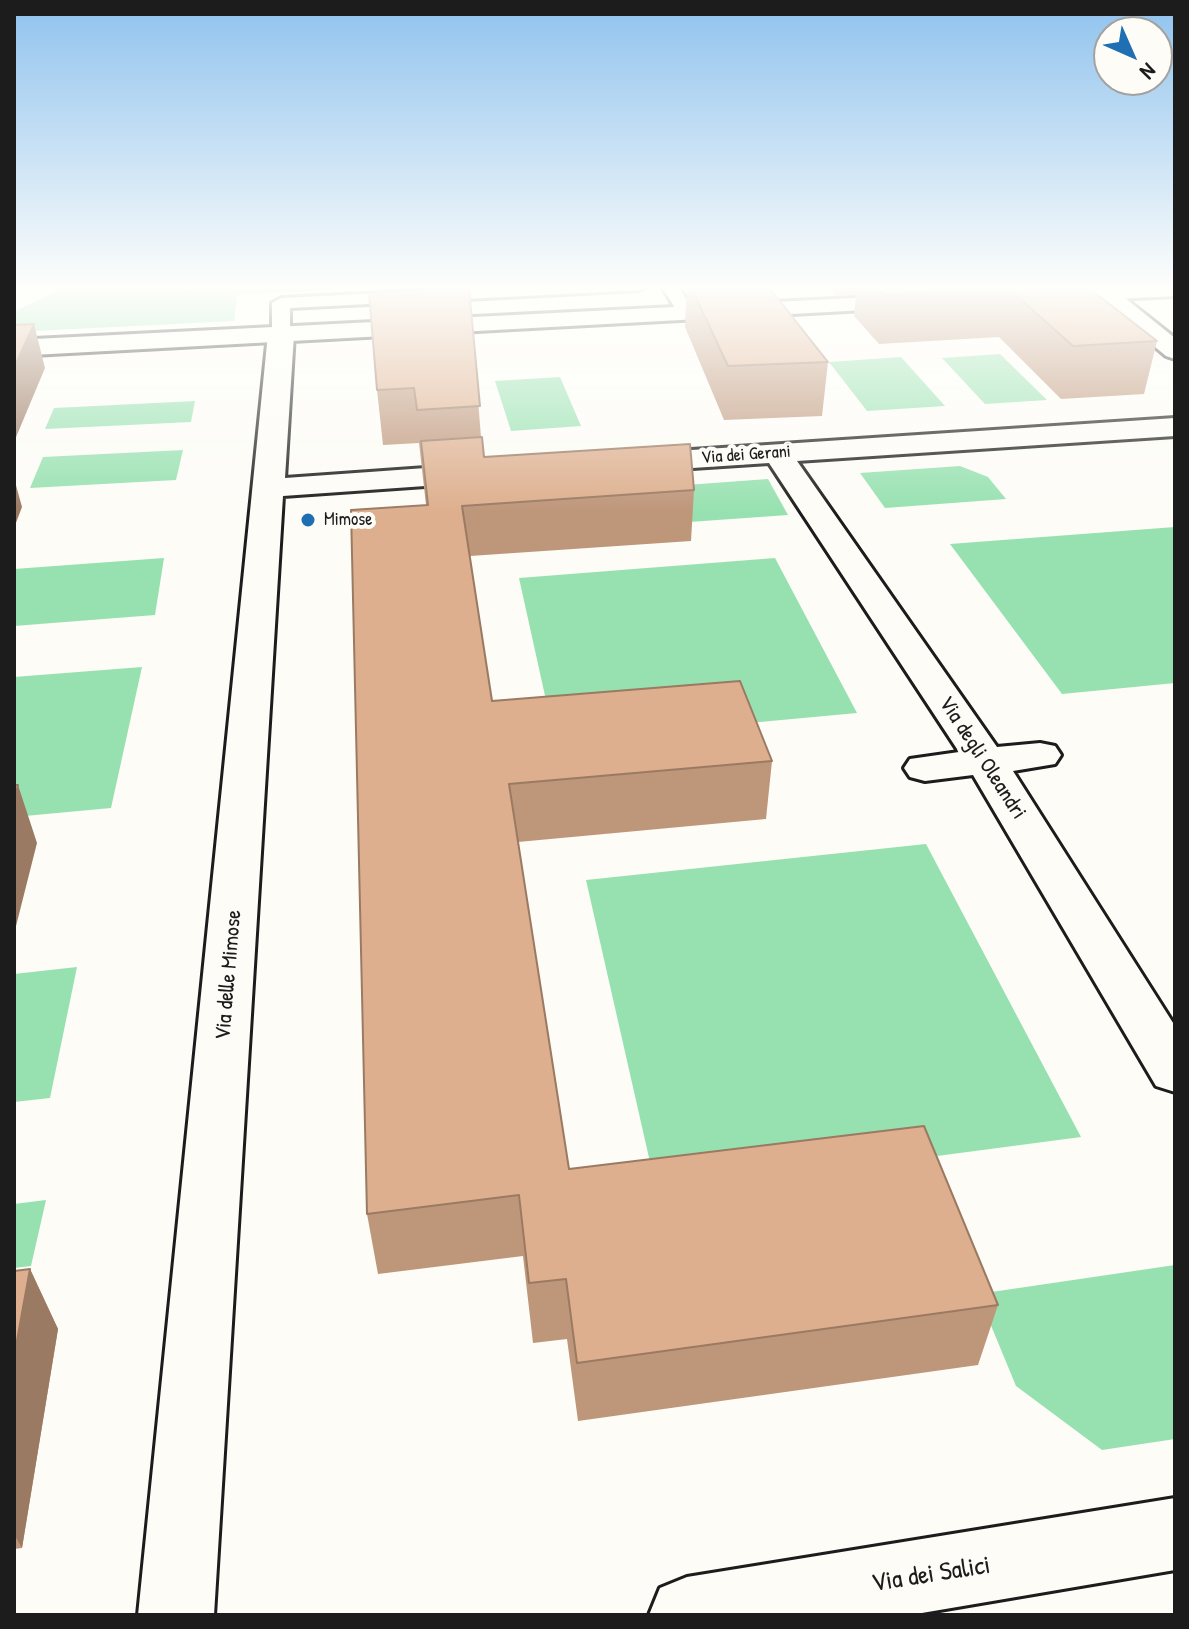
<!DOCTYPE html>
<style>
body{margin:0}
#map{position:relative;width:1189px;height:1629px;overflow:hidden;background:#fdfcf7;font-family:"Patrick Hand",sans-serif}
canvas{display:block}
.frame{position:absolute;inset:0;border:16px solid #1c1c1c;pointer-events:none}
.north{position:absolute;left:1093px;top:16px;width:80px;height:80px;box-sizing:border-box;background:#fdfcf7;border:2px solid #a3a29f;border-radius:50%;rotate:135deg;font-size:22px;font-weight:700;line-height:32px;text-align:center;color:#1c1c1c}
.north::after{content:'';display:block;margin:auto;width:28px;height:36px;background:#1f6fb2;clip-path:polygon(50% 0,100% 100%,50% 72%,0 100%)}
</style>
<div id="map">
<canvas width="1189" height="1629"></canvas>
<div class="frame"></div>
<div class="north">N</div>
</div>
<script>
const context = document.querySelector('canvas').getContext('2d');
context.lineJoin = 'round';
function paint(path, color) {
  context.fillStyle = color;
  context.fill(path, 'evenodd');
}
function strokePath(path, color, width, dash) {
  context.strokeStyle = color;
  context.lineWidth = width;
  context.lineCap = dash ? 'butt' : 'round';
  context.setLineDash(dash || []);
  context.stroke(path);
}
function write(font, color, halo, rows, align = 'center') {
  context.font = font + ' "Patrick Hand",sans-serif';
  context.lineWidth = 8;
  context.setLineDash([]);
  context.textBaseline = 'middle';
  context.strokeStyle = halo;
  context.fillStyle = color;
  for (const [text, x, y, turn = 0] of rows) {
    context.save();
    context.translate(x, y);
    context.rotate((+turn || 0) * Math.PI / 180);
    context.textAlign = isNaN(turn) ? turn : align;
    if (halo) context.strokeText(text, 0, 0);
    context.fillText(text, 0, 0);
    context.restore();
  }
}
const green = new Path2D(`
 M 68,285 L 416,285 L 237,295 L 234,321 L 14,332 L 14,312 Z
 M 1000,354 L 1047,400 L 985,404 L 942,358 Z
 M 901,357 L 945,406 L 867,411 L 829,362 Z
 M 560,377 L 581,426 L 511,431 L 495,381 Z
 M 195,401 L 191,422 L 45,429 L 54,408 Z
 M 183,450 L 176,480 L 30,488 L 43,457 Z
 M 960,466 L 988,477 L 1006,499 L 885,508 L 860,473 Z
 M 768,479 L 788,515 L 661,524 L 672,486 Z
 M 1175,527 L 1175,683 L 1062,694 L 950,544 Z
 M 164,558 L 155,615 L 14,626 L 14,569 Z
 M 775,558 L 857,713 L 555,741 L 519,578 Z
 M 142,667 L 111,808 L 14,817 L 14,677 Z
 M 926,844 L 1081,1137 L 657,1193 L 586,880 Z
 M 77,967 L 50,1098 L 14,1102 L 14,974 Z
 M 46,1200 L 31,1266 L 14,1268 L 14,1204 Z
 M 1175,1265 L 1175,1439 L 1102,1450 L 1016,1386 L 978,1294 Z`);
const lane = new Path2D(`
 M 537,285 L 648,285 L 640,290 L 290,308 L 290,334 L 281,339 L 272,334 L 272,303 L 281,298 Z
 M 661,285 L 677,285 L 696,314 L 693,318 L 681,318 Z`);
const street = new Path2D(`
 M 1103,285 L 1111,287 L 1175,338 L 1175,359 L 1166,356 L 1095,297 L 1091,292 L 1095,287 Z
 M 281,326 L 290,329 L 294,334 L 285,478 L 482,464 L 493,467 L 497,473 L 493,479 L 482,482 L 283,496 L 214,1615 L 138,1615 L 268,334 L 272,329 Z
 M 1175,418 L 1175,436 L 797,461 L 997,747 L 1040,743 L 1055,746 L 1061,755 L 1055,764 L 1013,771 L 1175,1026 L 1175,1092 L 1156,1086 L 973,775 L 925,781 L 910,777 L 904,768 L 910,759 L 959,752 L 769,463 L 631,472 L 620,469 L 616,463 L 620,457 L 631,454 Z`);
const secondary = new Path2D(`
 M 1113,285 L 1175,285 L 1175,296 L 1034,303 L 1026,301 L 1022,296 L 1026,291 L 1034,289 Z
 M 913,295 L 921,297 L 925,302 L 921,307 L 14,356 L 14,340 Z
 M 1175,1498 L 1175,1570 L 910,1615 L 649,1615 L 660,1588 L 687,1577 Z`);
const wall = new Path2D(`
 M 131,285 L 206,285 L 191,293 Z
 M 687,285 L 767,285 L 828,362 L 822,416 L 724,420 L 685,327 Z
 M 827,285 L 1085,285 L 1157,341 L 1144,394 L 1061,399 L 999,337 L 879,344 L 854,316 L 856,295 L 837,296 Z
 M 469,288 L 481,437 L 484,457 L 694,490 L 691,541 L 470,556 L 492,701 L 772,761 L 766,819 L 518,842 L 569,1169 L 998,1305 L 978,1365 L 578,1421 L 567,1339 L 533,1343 L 523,1256 L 378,1274 L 367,1214 L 426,505 L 419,443 L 383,445 L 377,390 Z
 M 30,1269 L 58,1329 L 22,1548 L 14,1549 L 14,1271 Z`);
const shadedWall = new Path2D(`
 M 190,285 L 206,285 L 191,293 Z
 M 34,324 L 45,368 L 14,442 L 14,368 Z
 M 14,478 L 22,507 L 14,528 Z
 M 18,785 L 37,843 L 14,934 L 14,798 Z
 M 30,1269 L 58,1329 L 22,1548 L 14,1534 L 14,1357 Z`);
const building = new Path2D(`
 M 690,285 L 767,285 L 828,362 L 728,366 Z
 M 876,285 L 1085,285 L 1157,341 L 1073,346 L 1008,288 L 885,295 Z
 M 469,288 L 480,406 L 417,410 L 414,388 L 377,390 L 369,293 Z
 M 34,324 L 14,368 L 14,325 Z
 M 482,437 L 484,457 L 690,444 L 694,490 L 462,506 L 492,701 L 740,681 L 772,761 L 509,784 L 569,1169 L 924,1126 L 998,1305 L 577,1363 L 566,1279 L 529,1283 L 519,1195 L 367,1214 L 351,510 L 428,505 L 421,441 Z
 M 14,785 L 18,785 L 14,798 Z
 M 30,1269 L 14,1357 L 14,1271 Z`);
const markers = [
 [308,520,8,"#1f6fb2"]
];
const farStreetnames = [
 ["Via dei Gerani",746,455,-4]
];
const farPoinames = [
 ["Mimose",324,520]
];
const streetNames = [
 ["Via degli Oleandri",982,758,57],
 ["Via delle Mimose",229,975,-85]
];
const nearStreetnames = [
 ["Via dei Salici",931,1575,-9]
];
paint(green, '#97e1b0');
strokePath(lane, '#1c1c1c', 6);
strokePath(street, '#1c1c1c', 6);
strokePath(secondary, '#1c1c1c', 6);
paint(lane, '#fdfcf7');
paint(street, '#fdfcf7');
paint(secondary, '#fdfcf7');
paint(wall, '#be967a');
paint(shadedWall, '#9b7a63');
paint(building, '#ddaf8e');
strokePath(building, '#9b7a63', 2);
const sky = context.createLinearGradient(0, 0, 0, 513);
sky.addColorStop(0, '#8fc2ee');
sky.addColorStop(0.56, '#fefefb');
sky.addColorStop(1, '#fefefb00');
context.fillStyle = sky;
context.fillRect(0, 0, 1189, 513);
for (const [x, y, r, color] of markers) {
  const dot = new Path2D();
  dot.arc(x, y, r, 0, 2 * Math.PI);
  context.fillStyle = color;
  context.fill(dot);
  strokePath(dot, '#fdfcf7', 3);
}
write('18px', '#1c1c1c', '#fdfcf7', farStreetnames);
write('18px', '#1c1c1c', '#fdfcf7', farPoinames, 'left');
write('22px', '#1c1c1c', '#fdfcf7', streetNames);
write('26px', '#1c1c1c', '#fdfcf7', nearStreetnames);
</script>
